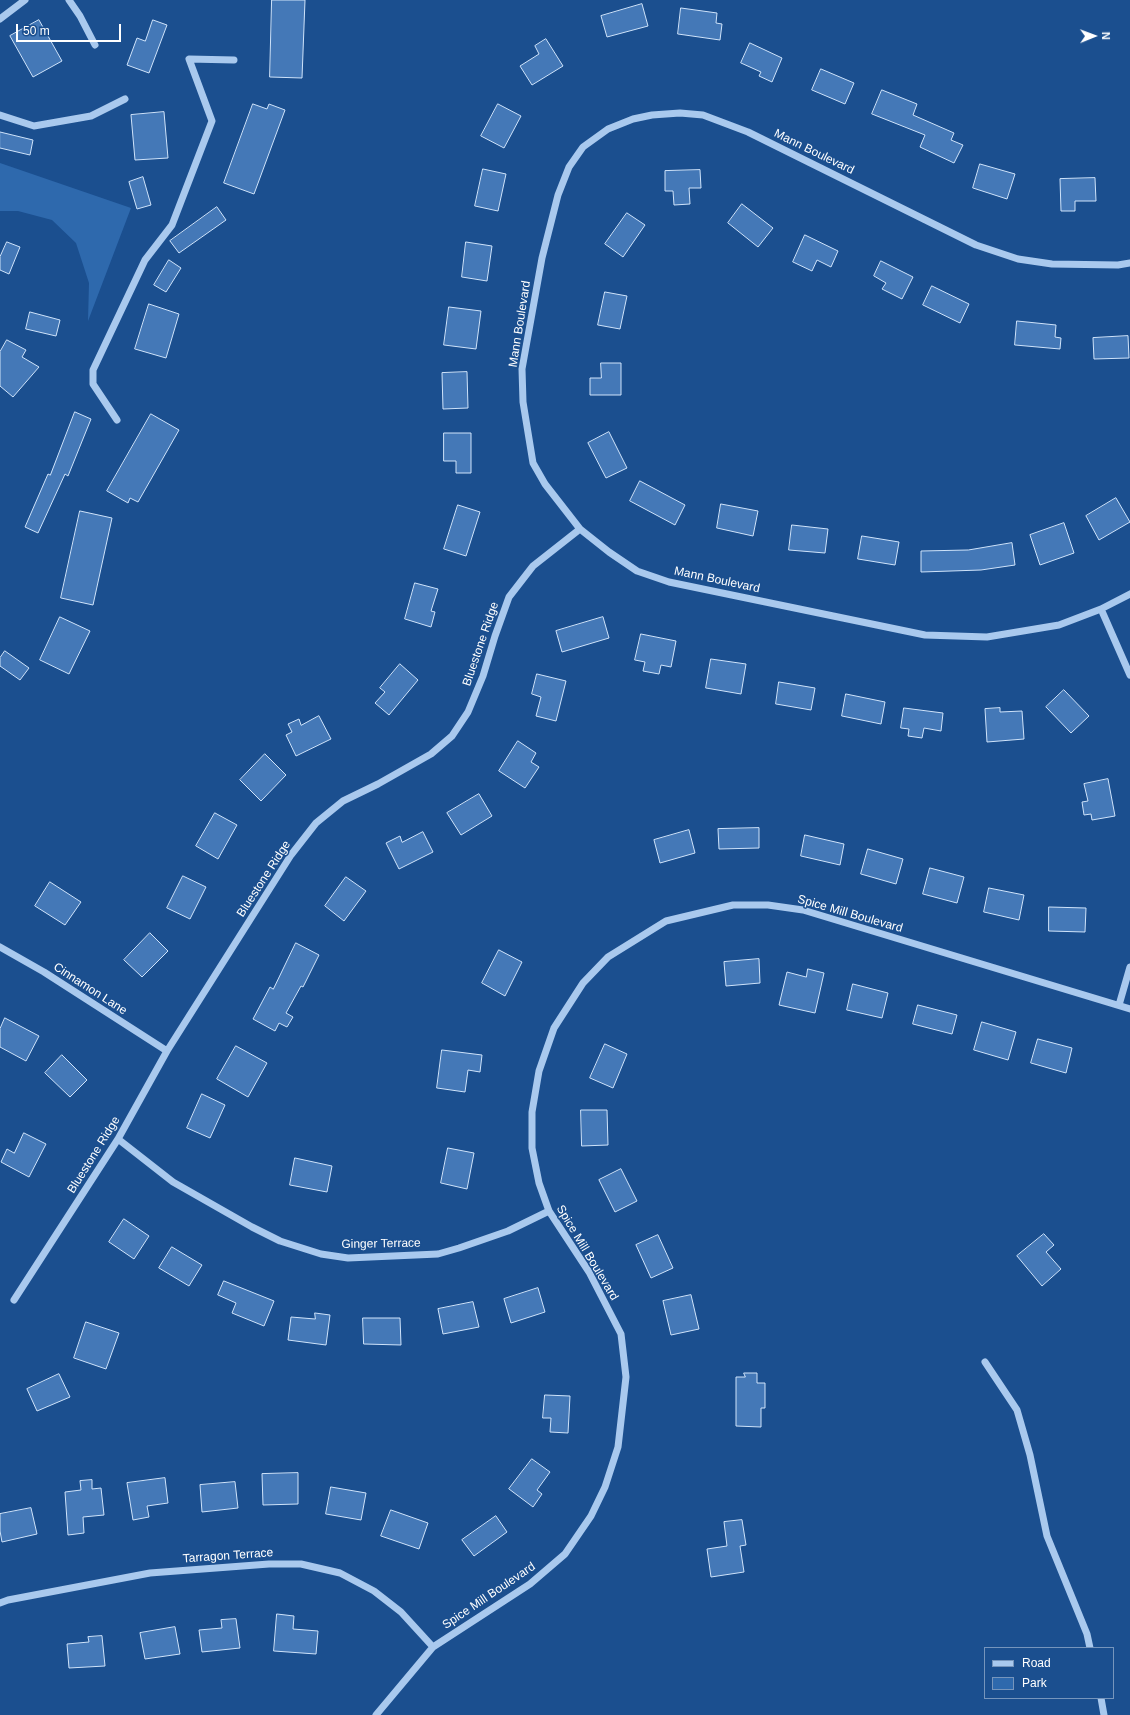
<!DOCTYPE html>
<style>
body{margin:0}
#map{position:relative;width:1130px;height:1715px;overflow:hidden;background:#1b4f8f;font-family:Arial,sans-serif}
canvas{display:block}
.legend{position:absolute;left:984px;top:1647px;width:130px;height:52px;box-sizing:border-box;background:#1b4f8f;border:1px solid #7695bc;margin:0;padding:5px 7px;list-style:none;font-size:12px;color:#fff}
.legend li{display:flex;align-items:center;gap:8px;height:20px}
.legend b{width:20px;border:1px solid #7695bc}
.north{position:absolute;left:1074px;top:16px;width:40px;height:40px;-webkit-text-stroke:3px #1b4f8f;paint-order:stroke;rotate:89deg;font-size:11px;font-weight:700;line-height:16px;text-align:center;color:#fff}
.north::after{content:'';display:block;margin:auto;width:14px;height:18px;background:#fff;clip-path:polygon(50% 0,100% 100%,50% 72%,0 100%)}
.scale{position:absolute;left:16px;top:24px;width:105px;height:18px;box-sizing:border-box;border:2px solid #fff;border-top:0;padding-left:5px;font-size:12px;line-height:14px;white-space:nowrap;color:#fff;-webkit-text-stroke:3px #1b4f8f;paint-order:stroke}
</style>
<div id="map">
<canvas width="1130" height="1715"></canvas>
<ul class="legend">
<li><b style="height:5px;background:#a9c9ee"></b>Road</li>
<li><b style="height:11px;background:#2e69ad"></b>Park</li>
</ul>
<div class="north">N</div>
<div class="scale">50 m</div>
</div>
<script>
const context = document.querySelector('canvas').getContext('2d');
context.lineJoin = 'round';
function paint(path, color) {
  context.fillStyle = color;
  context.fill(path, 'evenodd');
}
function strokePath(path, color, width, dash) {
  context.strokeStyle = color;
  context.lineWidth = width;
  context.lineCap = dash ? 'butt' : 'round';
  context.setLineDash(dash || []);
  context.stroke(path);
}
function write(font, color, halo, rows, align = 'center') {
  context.font = font + ' Arial,sans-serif';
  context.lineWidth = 3;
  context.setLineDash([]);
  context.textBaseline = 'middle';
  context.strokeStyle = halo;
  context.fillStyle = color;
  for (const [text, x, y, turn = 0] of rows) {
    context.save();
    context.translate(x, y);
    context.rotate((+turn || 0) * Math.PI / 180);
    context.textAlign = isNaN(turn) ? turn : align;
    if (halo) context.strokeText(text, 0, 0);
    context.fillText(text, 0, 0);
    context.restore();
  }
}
const green = new Path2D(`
 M 0,163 L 131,208 L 88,321 L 89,283 L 76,243 L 52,220 L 18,211 L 0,211 Z`);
const building = new Path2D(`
 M 272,0 L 305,0 L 302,78 L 270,77 Z
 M 642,4 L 648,26 L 607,37 L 601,16 Z
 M 681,8 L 717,13 L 716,23 L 722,24 L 720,40 L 678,34 Z
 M 39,20 L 62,61 L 33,77 L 10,36 Z
 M 153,20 L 167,25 L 149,73 L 127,65 L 137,38 L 145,41 Z
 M 546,39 L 563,66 L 532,85 L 520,66 L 539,54 L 535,46 Z
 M 750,43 L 782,58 L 772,82 L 759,76 L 761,72 L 741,63 Z
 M 821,69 L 854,83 L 845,104 L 812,90 Z
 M 882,90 L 917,104 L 913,115 L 954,133 L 951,140 L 963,145 L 954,163 L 920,147 L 925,135 L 872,114 Z
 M 253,104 L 267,109 L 269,104 L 285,110 L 254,194 L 224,183 Z
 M 498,104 L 521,116 L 504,148 L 481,136 Z
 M 164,112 L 168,158 L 135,160 L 131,115 Z
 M 0,132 L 33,140 L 30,155 L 0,148 Z
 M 980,164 L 1015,174 L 1007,199 L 973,188 Z
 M 483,169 L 506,174 L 498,211 L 475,206 Z
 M 700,170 L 701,188 L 689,188 L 690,204 L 674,205 L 673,191 L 665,191 L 665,171 Z
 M 143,177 L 151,205 L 137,209 L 129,182 Z
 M 1095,178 L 1096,201 L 1075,201 L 1075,211 L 1061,211 L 1060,179 Z
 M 742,204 L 773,228 L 758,247 L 728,223 Z
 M 217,207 L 226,220 L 179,253 L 170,241 Z
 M 627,213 L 645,225 L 623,257 L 605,244 Z
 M 805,235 L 838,251 L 831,267 L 817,260 L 812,271 L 793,262 Z
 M 7,242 L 20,247 L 9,274 L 0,270 L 0,257 Z
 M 466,242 L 492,246 L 487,281 L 462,277 Z
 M 169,260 L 181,268 L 166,292 L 154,285 Z
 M 881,261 L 913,277 L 902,299 L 882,289 L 886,283 L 874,276 Z
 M 932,286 L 969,304 L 960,323 L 923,305 Z
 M 605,292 L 627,296 L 620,329 L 598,325 Z
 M 149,304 L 179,314 L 166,358 L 135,349 Z
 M 449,307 L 481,311 L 476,349 L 444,345 Z
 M 30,312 L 60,320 L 56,336 L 26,329 Z
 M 1017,321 L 1056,325 L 1055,337 L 1061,338 L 1060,349 L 1015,345 Z
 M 1128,336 L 1129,358 L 1094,359 L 1093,338 Z
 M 7,340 L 26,350 L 22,357 L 39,367 L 13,397 L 0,386 L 0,352 Z
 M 601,363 L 621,363 L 621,395 L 590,395 L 590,378 L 601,378 Z
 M 467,372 L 468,408 L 443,409 L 442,373 Z
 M 75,412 L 91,419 L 68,476 L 65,474 L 38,533 L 25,527 L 48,474 L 50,475 Z
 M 151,414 L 179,430 L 138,502 L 130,498 L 128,503 L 107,491 Z
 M 609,432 L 627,468 L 606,478 L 588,443 Z
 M 444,433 L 471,433 L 471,473 L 456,473 L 456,461 L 444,461 Z
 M 640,481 L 685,505 L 675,525 L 630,501 Z
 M 1116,498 L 1130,522 L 1099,540 L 1086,516 Z
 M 721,504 L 758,511 L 753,536 L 717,528 Z
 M 458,505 L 480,512 L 466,556 L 444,549 Z
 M 80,511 L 112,518 L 93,605 L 61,598 Z
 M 1064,523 L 1074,553 L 1040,565 L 1030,535 Z
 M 792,525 L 828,529 L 825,553 L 789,550 Z
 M 862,536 L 899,542 L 895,565 L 858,559 Z
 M 1012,543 L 1015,565 L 981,570 L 921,572 L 921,551 L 968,550 Z
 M 415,583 L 438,589 L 431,611 L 435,612 L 431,627 L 405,619 Z
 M 60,617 L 90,631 L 69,674 L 40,660 Z
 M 603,617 L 609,638 L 562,652 L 556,631 Z
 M 641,634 L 676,641 L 671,667 L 661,665 L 659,674 L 643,671 L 645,662 L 635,660 Z
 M 5,651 L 29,668 L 20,680 L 0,666 L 0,658 Z
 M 711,659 L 746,664 L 741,694 L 706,688 Z
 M 400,664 L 418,680 L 389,715 L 375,703 L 385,692 L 380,688 Z
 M 537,674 L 566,681 L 556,721 L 536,716 L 541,697 L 532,694 Z
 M 779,682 L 815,688 L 811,710 L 776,704 Z
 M 1064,690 L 1089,716 L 1071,733 L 1046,707 Z
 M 846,694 L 885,702 L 881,724 L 842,716 Z
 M 904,708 L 943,713 L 941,731 L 924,728 L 922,738 L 908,736 L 909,729 L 901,728 Z
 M 1000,708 L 1000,712 L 1022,711 L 1024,739 L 987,742 L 985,709 Z
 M 319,716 L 331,739 L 296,756 L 286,735 L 292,732 L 288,724 L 299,719 L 301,725 Z
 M 518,741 L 536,753 L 531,762 L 539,767 L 525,788 L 499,771 Z
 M 265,754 L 286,775 L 261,801 L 240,780 Z
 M 1108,779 L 1115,816 L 1092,820 L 1091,814 L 1084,815 L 1082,802 L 1088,801 L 1084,784 Z
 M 479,794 L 492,816 L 461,835 L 447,813 Z
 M 215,813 L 237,825 L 218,859 L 196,846 Z
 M 759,828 L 759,848 L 719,849 L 718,829 Z
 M 689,830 L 695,853 L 660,863 L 654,840 Z
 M 423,832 L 433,852 L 399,869 L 386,843 L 400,836 L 402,842 Z
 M 805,835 L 844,844 L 840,865 L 801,856 Z
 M 868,849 L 903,859 L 896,884 L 861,874 Z
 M 930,868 L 964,877 L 957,903 L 923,894 Z
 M 183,876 L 206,887 L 190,919 L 167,908 Z
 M 346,877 L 366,891 L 344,921 L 325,906 Z
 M 50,882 L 81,902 L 65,925 L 35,906 Z
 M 989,888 L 1024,895 L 1019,920 L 984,912 Z
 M 1049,907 L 1086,908 L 1085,932 L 1049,931 Z
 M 150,933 L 168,951 L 142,977 L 124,960 Z
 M 296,943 L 319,955 L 303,987 L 301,986 L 286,1013 L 293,1017 L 287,1027 L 279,1023 L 275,1031 L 253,1019 L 270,987 L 273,989 Z
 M 499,950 L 522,962 L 505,996 L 482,983 Z
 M 759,959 L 760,983 L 726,986 L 724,962 Z
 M 808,969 L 824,973 L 815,1013 L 779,1005 L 787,972 L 806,977 Z
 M 853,984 L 888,993 L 882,1018 L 847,1010 Z
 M 918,1005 L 957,1015 L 952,1034 L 913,1024 Z
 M 5,1018 L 39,1036 L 26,1061 L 0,1047 L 0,1029 Z
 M 982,1022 L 1016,1032 L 1008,1060 L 974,1050 Z
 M 1038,1039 L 1072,1048 L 1066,1073 L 1031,1063 Z
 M 605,1044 L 627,1054 L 613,1088 L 590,1078 Z
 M 236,1046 L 267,1063 L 248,1097 L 217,1079 Z
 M 442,1050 L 482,1055 L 480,1072 L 468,1070 L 465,1092 L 437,1088 Z
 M 62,1055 L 87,1080 L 70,1097 L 45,1073 Z
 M 202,1094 L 225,1105 L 210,1138 L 187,1128 Z
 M 581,1110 L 607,1110 L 608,1145 L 582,1146 Z
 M 24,1133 L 46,1144 L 29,1177 L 1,1162 L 7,1149 L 14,1153 Z
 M 448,1148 L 474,1153 L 467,1189 L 441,1183 Z
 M 295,1158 L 332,1166 L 327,1192 L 290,1185 Z
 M 621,1169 L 637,1201 L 615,1212 L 599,1180 Z
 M 124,1219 L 149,1236 L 134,1259 L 109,1242 Z
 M 1044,1234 L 1054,1245 L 1046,1252 L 1061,1269 L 1042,1286 L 1017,1256 Z
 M 658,1235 L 673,1268 L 651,1278 L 636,1245 Z
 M 172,1247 L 202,1265 L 189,1286 L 159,1268 Z
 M 224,1281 L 274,1301 L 264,1326 L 232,1313 L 236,1303 L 218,1295 Z
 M 538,1288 L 545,1312 L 511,1323 L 504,1299 Z
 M 691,1295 L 699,1329 L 671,1335 L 663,1301 Z
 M 473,1302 L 479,1327 L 443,1334 L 438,1309 Z
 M 315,1313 L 330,1315 L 326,1345 L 288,1340 L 291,1317 L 315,1319 Z
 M 363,1318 L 400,1318 L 401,1345 L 364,1344 Z
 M 86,1322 L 119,1333 L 106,1369 L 74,1358 Z
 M 744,1373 L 757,1373 L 757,1383 L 765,1383 L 765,1408 L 761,1408 L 761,1427 L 736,1426 L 736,1377 L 745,1377 Z
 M 59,1374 L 70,1397 L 37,1411 L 27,1389 Z
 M 545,1395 L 570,1396 L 568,1433 L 550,1432 L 551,1418 L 543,1418 Z
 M 532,1459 L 550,1472 L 537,1490 L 542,1494 L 533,1507 L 509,1489 Z
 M 298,1473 L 298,1504 L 263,1505 L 262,1474 Z
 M 165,1478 L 168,1503 L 147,1506 L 149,1517 L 133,1520 L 127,1483 Z
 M 92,1480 L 92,1489 L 101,1488 L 104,1515 L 83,1517 L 84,1533 L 68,1535 L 65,1492 L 81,1490 L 80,1481 Z
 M 235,1482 L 238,1508 L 202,1512 L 200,1485 Z
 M 331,1487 L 366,1493 L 361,1520 L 326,1514 Z
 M 31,1508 L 37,1534 L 2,1542 L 0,1531 L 0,1514 Z
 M 391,1510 L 428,1523 L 419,1549 L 381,1536 Z
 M 496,1516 L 507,1532 L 474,1556 L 462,1540 Z
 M 742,1520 L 746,1545 L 740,1546 L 744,1572 L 711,1577 L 707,1549 L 727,1546 L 724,1522 Z
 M 277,1614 L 294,1616 L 293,1629 L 318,1631 L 316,1654 L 274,1651 Z
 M 236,1619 L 240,1648 L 202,1652 L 199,1630 L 222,1628 L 221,1620 Z
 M 175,1627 L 180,1654 L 145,1659 L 140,1633 Z
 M 102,1636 L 105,1666 L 69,1668 L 67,1644 L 89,1642 L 88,1637 Z`);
const minor = new Path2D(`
 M 69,0 L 80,16 L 95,45
 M 0,19 L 25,0
 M 0,115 L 34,126 L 91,116 L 125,99
 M 1130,263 L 1118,265 L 1052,264 L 1018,259 L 976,245 L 748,132 L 703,115 L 680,113 L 652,115 L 633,119 L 608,129 L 583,147 L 569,167 L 558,195 L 542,258 L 522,369 L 523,402 L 533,463 L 545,484 L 580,529 L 609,552 L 637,571 L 669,582 L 925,635 L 987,637 L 1059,625 L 1101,609 L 1130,594
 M 117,420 L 93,384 L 93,370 L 145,260 L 172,225 L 212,121 L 189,59 L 234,60
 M 1101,609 L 1130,675
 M 0,947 L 44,972 L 167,1051
 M 1119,1005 L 1130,967
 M 118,1139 L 173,1182 L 252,1227 L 280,1241 L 321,1254 L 348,1258 L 438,1254 L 459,1248 L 508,1231 L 549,1211
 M 14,1300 L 118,1139 L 167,1051 L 291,855 L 316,823 L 343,801 L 378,784 L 431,754 L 452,736 L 468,712 L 483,676 L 495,636 L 509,597 L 533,566 L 580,529
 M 985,1362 L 1017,1410 L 1030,1455 L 1047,1536 L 1087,1634 L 1090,1648
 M 0,1603 L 8,1600 L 150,1573 L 269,1564 L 301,1564 L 340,1573 L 374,1591 L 401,1612 L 433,1647
 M 1101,1698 L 1104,1715
 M 376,1715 L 433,1647 L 530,1584 L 565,1554 L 591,1516 L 605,1487 L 618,1447 L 626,1377 L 621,1334 L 589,1272 L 549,1211 L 539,1183 L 532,1148 L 532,1112 L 539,1071 L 554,1028 L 583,983 L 608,957 L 666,921 L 733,905 L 768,905 L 803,910 L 1130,1009`);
const streetNames = [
 ["Mann Boulevard",814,152,26],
 ["Mann Boulevard",520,324,-81],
 ["Mann Boulevard",717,580,12],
 ["Bluestone Ridge",481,644,-71],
 ["Bluestone Ridge",264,879,-57],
 ["Spice Mill Boulevard",850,914,16],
 ["Cinnamon Lane",90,989,33],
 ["Bluestone Ridge",94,1155,-58],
 ["Ginger Terrace",381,1244,-1],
 ["Spice Mill Boulevard",587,1253,59],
 ["Tarragon Terrace",228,1556,-4],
 ["Spice Mill Boulevard",489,1596,-34]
];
paint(green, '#2e69ad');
paint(building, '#4478b7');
strokePath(building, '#cfe3fa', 1);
strokePath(minor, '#a9c9ee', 7);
write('12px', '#fff', '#1b4f8f', streetNames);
</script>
